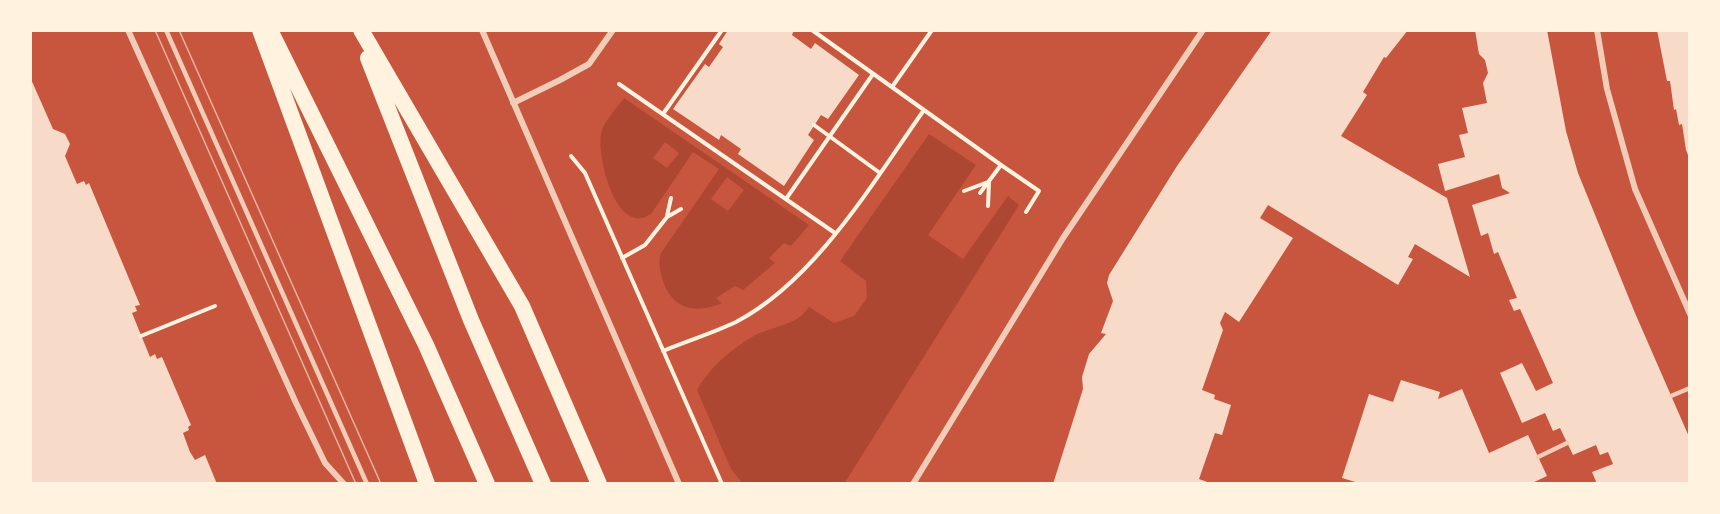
<!DOCTYPE html>
<style>
body{margin:0}
#map{position:relative;width:1720px;height:514px;overflow:hidden;background:#c8553d;font-family:"Noto Sans",sans-serif}
canvas{display:block}
.frame{position:absolute;inset:0;border:32px solid #fff3e0;pointer-events:none}
</style>
<div id="map">
<canvas width="1720" height="514"></canvas>
<div class="frame"></div>
</div>
<script>
const context = document.querySelector('canvas').getContext('2d');
context.lineJoin = 'round';
function paint(path, color) {
  context.fillStyle = color;
  context.fill(path, 'evenodd');
}
function strokePath(path, color, width, dash) {
  context.strokeStyle = color;
  context.lineWidth = width;
  context.lineCap = dash ? 'butt' : 'round';
  context.setLineDash(dash || []);
  context.stroke(path);
}
const green = new Path2D(`
 M 624,98 L 809,225 L 791,246 L 784,243 L 769,258 L 775,263 L 743,290 L 735,286 L 716,298 L 722,303 C 696,314 673,310 663,281 C 660,271 658,263 661,253 L 719,169 L 693,152 L 651,214 C 616,237 597,158 601,134 C 603,122 616,109 624,98 ZM 665,142 L 679,153 L 667,168 L 653,158 ZM 727,177 L 744,190 L 728,211 L 711,199 Z
 M 929,134 L 976,165 L 928,235 L 963,259 L 1008,196 L 1019,205 L 844,484 L 743,484 L 731,469 L 697,390 C 709,368 730,350 752,337 C 771,326 797,326 809,307 L 834,323 L 854,316 L 867,298 L 866,281 L 840,261 Z`);
const building = new Path2D(`
 M 728,30 L 794,30 L 792,35 L 811,49 L 815,43 L 859,75 L 828,119 L 821,115 L 808,135 L 814,140 L 784,186 L 738,154 L 741,149 L 721,135 L 719,140 L 673,109 L 705,64 L 709,67 L 723,47 L 719,44 Z
 M 1272,30 L 1408,30 L 1386,58 L 1384,57 L 1363,92 L 1367,95 L 1341,136 L 1447,198 L 1470,277 L 1415,244 L 1408,257 L 1413,259 L 1398,285 L 1268,205 L 1260,218 L 1293,238 L 1239,322 L 1225,312 L 1220,323 L 1223,330 L 1202,390 L 1215,395 L 1214,399 L 1231,405 L 1222,435 L 1215,433 L 1199,479 L 1213,484 L 1053,484 L 1083,389 L 1082,377 L 1089,354 L 1106,334 L 1101,333 L 1113,301 L 1107,283 L 1109,275 L 1177,166 Z
 M 1475,30 L 1547,30 L 1566,131 L 1578,173 L 1635,313 L 1690,439 L 1690,484 L 1597,484 L 1592,472 L 1613,464 L 1608,452 L 1600,455 L 1596,445 L 1573,455 L 1560,428 L 1553,431 L 1545,413 L 1522,423 L 1500,373 L 1522,363 L 1536,391 L 1553,383 L 1520,309 L 1514,311 L 1509,300 L 1517,298 L 1498,252 L 1494,254 L 1488,233 L 1481,236 L 1472,205 L 1510,193 L 1502,188 L 1499,174 L 1445,191 L 1438,164 L 1465,157 L 1459,135 L 1468,133 L 1462,108 L 1487,103 L 1483,83 L 1488,73 L 1485,60 L 1479,54 Z
 M 1657,30 L 1690,30 L 1690,160 L 1686,150 L 1682,124 L 1679,125 L 1676,109 L 1674,110 L 1670,81 L 1667,81 Z
 M 30,77 L 53,129 L 65,134 L 70,144 L 65,156 L 77,184 L 84,181 L 86,185 L 89,183 L 140,305 L 135,306 L 137,311 L 132,313 L 150,357 L 155,354 L 157,359 L 162,357 L 191,425 L 188,427 L 189,430 L 183,433 L 190,452 L 195,460 L 205,455 L 217,484 L 30,484 Z
 M 1401,380 L 1440,392 L 1438,399 L 1462,389 L 1489,453 L 1528,435 L 1547,476 L 1530,484 L 1362,484 L 1342,478 L 1369,394 L 1393,402 Z`);
const path = new Path2D(`
 M 812,30 L 1001,165 L 980,193
 M 619,84 L 835,233
 M 892,87 L 932,30
 M 663,114 L 722,30
 M 814,125 L 880,173
 M 571,156 L 585,173 L 722,484
 M 1001,165 L 1039,191 L 1026,212
 M 964,191 L 988,182
 M 786,199 L 873,74
 M 988,206 L 989,183
 M 667,216 L 671,198
 M 622,258 L 645,245 L 667,217 L 681,209
 M 141,336 L 215,306
 M 663,351 C 687,341 713,333 736,322 C 816,280 873,182 924,110`);
const service = new Path2D(`
 M 166,30 L 367,484
 M 1671,396 L 1690,388
 M 1538,457 L 1567,443`);
const minor = new Path2D(`
 M 128,30 L 296,403 L 325,463 L 344,484
 M 482,30 L 679,484
 M 1597,30 L 1607,89 L 1635,189 L 1690,314
 M 513,103 L 560,80 L 589,64 L 613,30
 M 913,484 L 1063,238 L 1203,30`);
const trunk = new Path2D(`
 M 260,30 L 427,484
 M 270,30 L 426,345 L 487,484
 M 361,30 L 522,306 L 599,484
 M 368,58 L 471,320 L 543,484`);
const tram = new Path2D(`
 M 155,30 L 356,484
 M 179,30 L 381,484`);
paint(green, '#ae4732');
paint(building, '#f7dbc8');
strokePath(path, '#fff3e0', 4);
strokePath(service, '#f1ccb7', 4.5);
strokePath(minor, '#f1ccb7', 6);
strokePath(trunk, '#fff3e0', 16);
strokePath(tram, '#e9b49f', 1.5);
</script>
